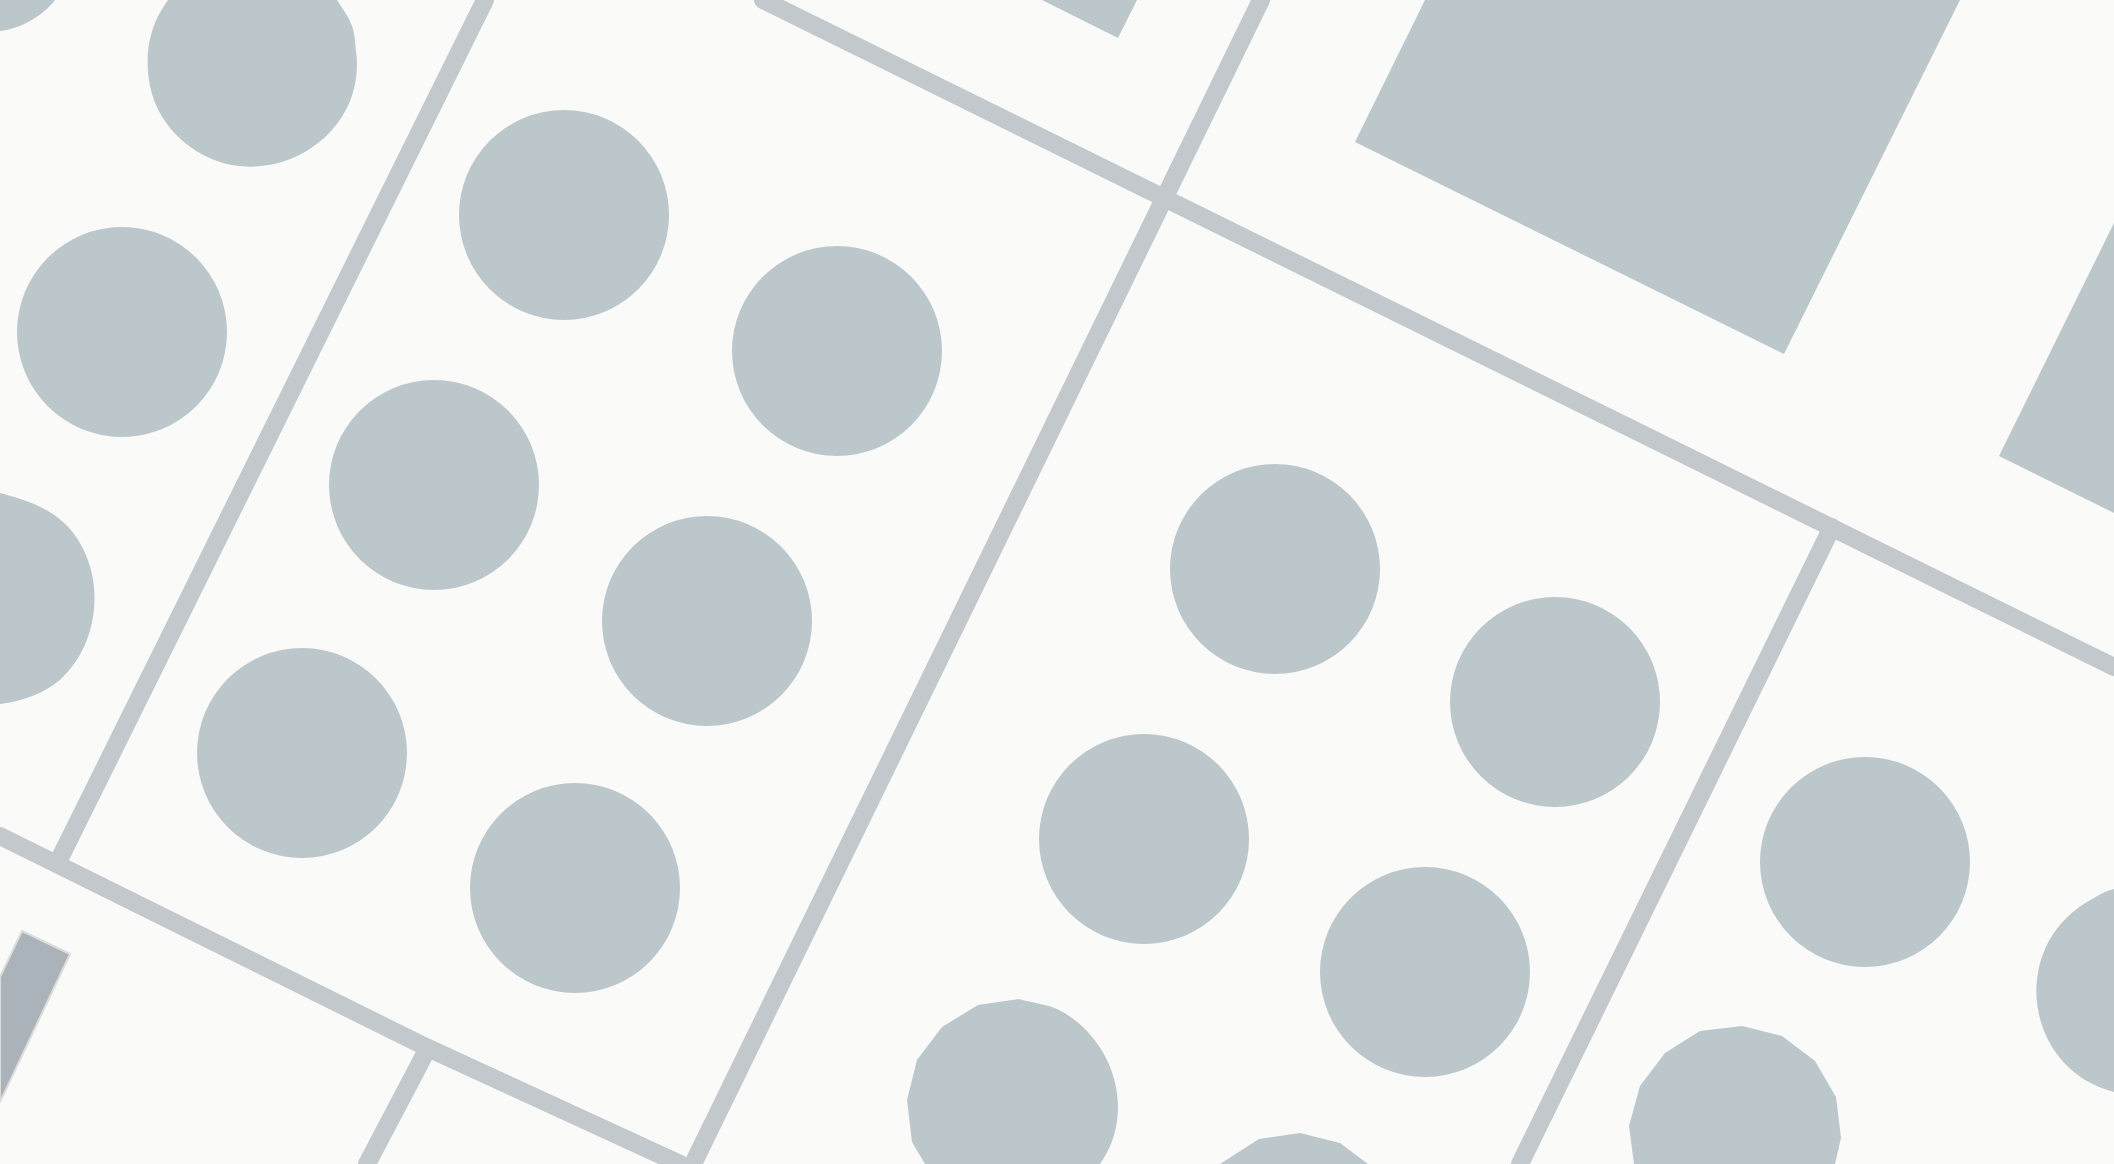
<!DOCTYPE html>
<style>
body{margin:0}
canvas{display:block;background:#fafaf8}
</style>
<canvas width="2114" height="1164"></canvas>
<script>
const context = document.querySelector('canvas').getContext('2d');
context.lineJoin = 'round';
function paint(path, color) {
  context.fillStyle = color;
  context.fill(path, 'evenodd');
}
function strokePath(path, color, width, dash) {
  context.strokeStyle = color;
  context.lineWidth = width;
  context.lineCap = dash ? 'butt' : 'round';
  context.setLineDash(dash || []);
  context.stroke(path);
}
const water = new Path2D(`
 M 0,0 L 55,0 C 43,16 20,29 0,31 Z
 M 168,0 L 337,0 C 342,8 349,17 352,26 C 355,34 355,43 356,51 C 368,141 261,200 189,146 C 168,130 153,108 149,80 C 145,50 150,25 168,0 Z
 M 1042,0 L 1137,0 L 1118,38 Z
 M 1425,0 L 1960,0 L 1784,354 L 1355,142 Z
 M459 215a105 105 0 1 1 210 0a105 105 0 1 1-210 0Z
 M 2114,223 L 2114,513 L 1999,456 Z
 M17 332a105 105 0 1 1 210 0a105 105 0 1 1-210 0Z
 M732 351a105 105 0 1 1 210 0a105 105 0 1 1-210 0Z
 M329 485a105 105 0 1 1 210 0a105 105 0 1 1-210 0Z
 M1170 569a105 105 0 1 1 210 0a105 105 0 1 1-210 0Z
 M 0,493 C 26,500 52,508 70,529 C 106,571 102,641 61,679 C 44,694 22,701 0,704 Z
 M602 621a105 105 0 1 1 210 0a105 105 0 1 1-210 0Z
 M1450 702a105 105 0 1 1 210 0a105 105 0 1 1-210 0Z
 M197 753a105 105 0 1 1 210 0a105 105 0 1 1-210 0Z
 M1039 839a105 105 0 1 1 210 0a105 105 0 1 1-210 0Z
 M1760 862a105 105 0 1 1 210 0a105 105 0 1 1-210 0Z
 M470 888a105 105 0 1 1 210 0a105 105 0 1 1-210 0Z
 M1320 972a105 105 0 1 1 210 0a105 105 0 1 1-210 0Z
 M 2114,889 L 2114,1092 C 2025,1069 2008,949 2087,902 C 2096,897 2104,891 2114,889 Z
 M 1019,999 C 1032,1003 1049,1004 1061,1011 C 1114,1040 1137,1113 1100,1164 L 925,1164 L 912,1142 L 907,1100 L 917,1060 L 942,1027 L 978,1005 Z
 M 1742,1026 L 1782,1036 L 1815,1061 L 1836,1097 L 1841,1138 L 1835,1164 L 1634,1164 L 1629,1126 L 1640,1086 L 1665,1053 L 1700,1031 Z
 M 1300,1133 L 1340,1143 L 1368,1164 L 1220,1164 L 1259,1139 Z`);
const building = new Path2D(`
 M 22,931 L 70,954 L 0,1102 L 0,977 Z`);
const service = new Path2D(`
 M 763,0 L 2114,667
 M 0,836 L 428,1048 L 680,1164
 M 57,864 L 485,0
 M 367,1164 L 428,1048
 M 693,1164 L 1261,0
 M 1520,1164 L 1832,527`);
paint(water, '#bbc7cb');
paint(building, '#aab3b9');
strokePath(building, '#dcdcda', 2);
strokePath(service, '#c3c8cc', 18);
</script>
